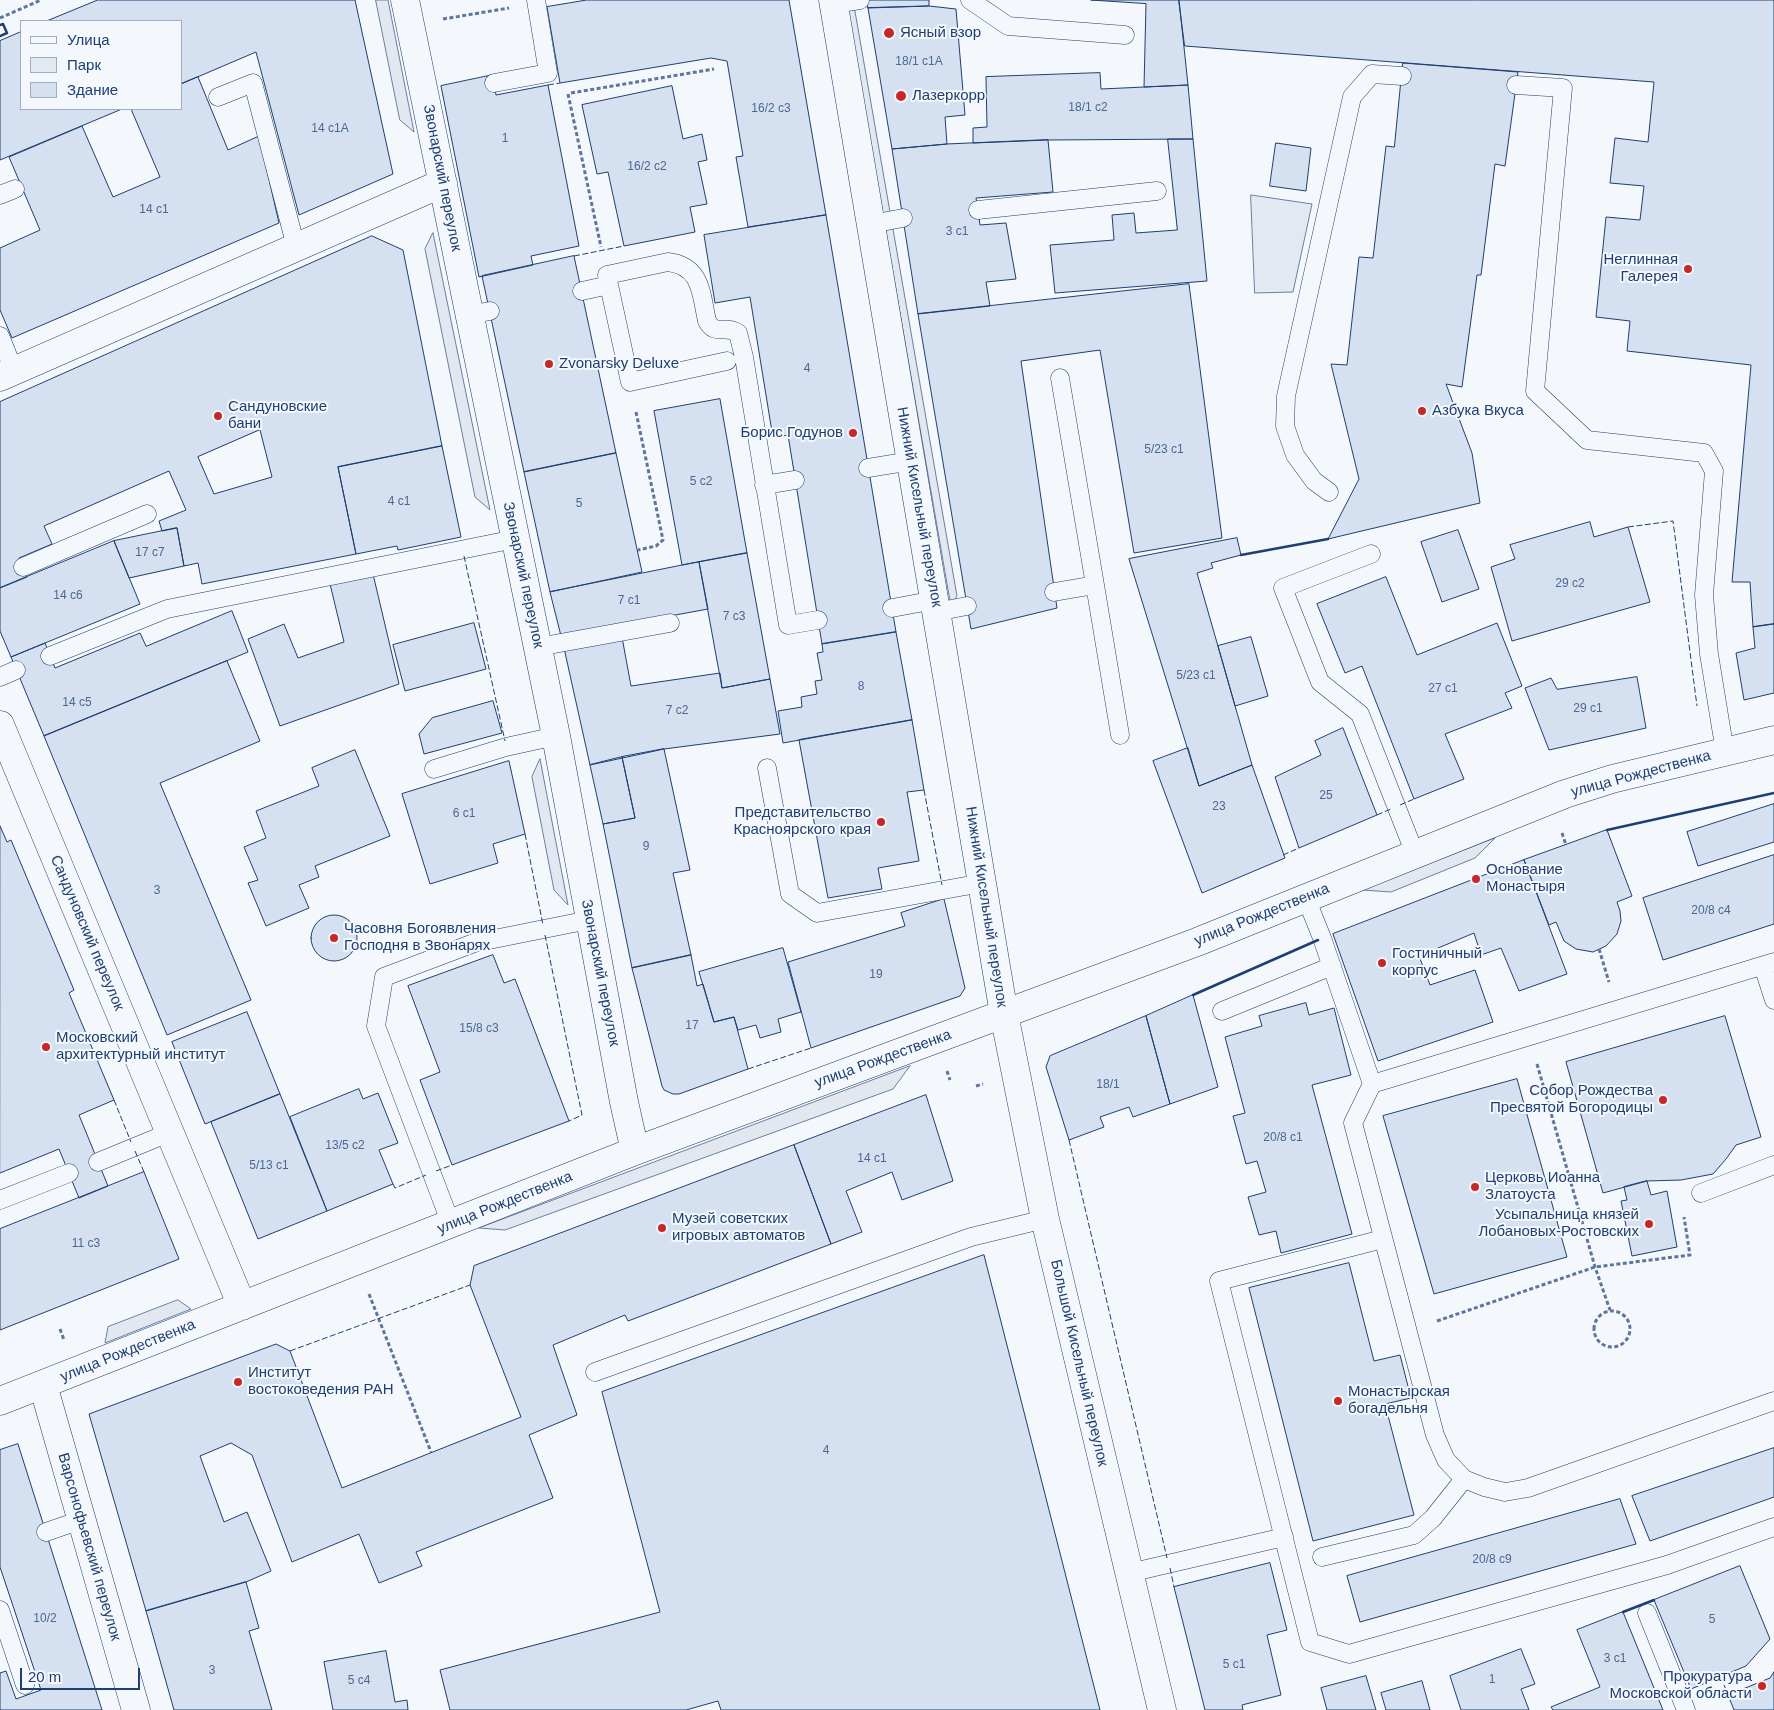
<!DOCTYPE html>
<meta charset="utf-8">
<style>
body{margin:0}
#map{position:relative;width:1774px;height:1710px;overflow:hidden;background:#f4f7fb;font-family:Helvetica,sans-serif}
canvas{display:block}
.legend{position:absolute;left:20px;top:20px;width:162px;height:90px;box-sizing:border-box;background:#f4f7fb;border:1px solid #9eadc5;margin:0;padding:6px 9px;list-style:none;font-size:15px;color:#1d3f73}
.legend li{display:flex;align-items:center;gap:10px;height:25px}
.legend b{width:25px;border:1px solid #9eadc5}
.scale{position:absolute;left:20px;top:1668px;width:120px;height:22px;box-sizing:border-box;border:2px solid #1d3f73;border-top:0;padding-left:6px;font-size:15px;line-height:18px;white-space:nowrap;color:#1d3f73;-webkit-text-stroke:4px #f4f7fb;paint-order:stroke}
</style>
<div id="map">
<canvas width="1774" height="1710"></canvas>
<ul class="legend">
<li><b style="height:6px;background:#f4f7fb"></b>Улица</li>
<li><b style="height:14px;background:#e3e9f0"></b>Парк</li>
<li><b style="height:14px;background:#d5e0f0"></b>Здание</li>
</ul>
<div class="scale">20 m</div>
</div>
<script>
const context = document.querySelector('canvas').getContext('2d');
context.lineJoin = 'round';
function paint(path, color) {
  context.fillStyle = color;
  context.fill(path, 'evenodd');
}
function strokePath(path, color, width, dash) {
  context.strokeStyle = color;
  context.lineWidth = width;
  context.lineCap = dash ? 'butt' : 'round';
  context.setLineDash(dash || []);
  context.stroke(path);
}
function write(font, color, halo, rows, align = 'center') {
  context.font = font + ' Helvetica,sans-serif';
  context.lineWidth = 4;
  context.setLineDash([]);
  context.textBaseline = 'middle';
  context.strokeStyle = halo;
  context.fillStyle = color;
  for (const [text, x, y, turn = 0] of rows) {
    context.save();
    context.translate(x, y);
    context.rotate((+turn || 0) * Math.PI / 180);
    context.textAlign = isNaN(turn) ? turn : align;
    if (halo) context.strokeText(text, 0, 0);
    context.fillText(text, 0, 0);
    context.restore();
  }
}
const green = new Path2D(`
 M 1251,195 L 1312,204 L 1293,292 L 1255,293 Z`);
const parking = new Path2D(`
 M 376,0 L 388,0 L 414,132 L 400,120 Z
 M 846,0 L 853,0 L 957,596 L 951,605 Z
 M 433,233 L 490,510 L 475,497 L 425,249 Z
 M 540,759 L 568,905 L 554,890 L 532,777 Z
 M 1495,838 L 1475,858 L 1391,892 L 1362,890 Z
 M 910,1066 L 893,1089 L 505,1230 L 479,1228 Z
 M 178,1300 L 191,1309 L 105,1343 L 108,1327 Z`);
const building = new Path2D(`
 M 98,0 L 355,0 L 393,174 L 299,215 L 256,52 L 181,84 L 181,21 L 47,21 Z
 M 587,0 L 789,0 L 826,215 L 748,227 L 736,157 L 743,156 L 727,61 L 711,58 L 560,83 L 547,7 Z
 M 867,0 L 929,0 L 929,6 L 868,8 Z
 M 1091,0 L 1179,0 L 1188,85 L 1144,87 L 1146,4 Z
 M 1179,0 L 1774,0 L 1774,624 L 1753,627 L 1750,582 L 1732,582 L 1751,365 L 1627,351 L 1630,321 L 1596,317 L 1606,217 L 1640,220 L 1644,186 L 1610,183 L 1615,138 L 1648,142 L 1654,82 L 1185,46 Z
 M 929,6 L 956,9 L 965,115 L 945,117 L 947,144 L 892,149 L 868,8 Z
 M 21,32 L 21,109 L 122,109 L 0,160 L 0,41 Z
 M 1403,63 L 1518,72 L 1505,166 L 1495,164 L 1481,275 L 1477,275 L 1462,387 L 1446,384 L 1472,453 L 1480,503 L 1328,539 L 1359,479 L 1331,364 L 1347,365 L 1359,257 L 1373,258 L 1386,146 L 1394,147 Z
 M 1100,73 L 1101,89 L 1188,85 L 1193,139 L 1048,140 L 973,143 L 973,128 L 987,127 L 986,77 Z
 M 493,75 L 496,95 L 548,85 L 579,246 L 531,256 L 533,265 L 479,277 L 441,86 Z
 M 198,77 L 228,150 L 259,136 L 279,223 L 12,338 L 0,310 L 0,248 L 40,230 L 9,157 L 82,126 L 113,197 L 160,177 L 131,109 L 181,109 L 181,84 Z
 M 672,86 L 683,139 L 702,134 L 707,160 L 698,162 L 707,204 L 690,207 L 695,232 L 624,246 L 608,172 L 597,174 L 582,105 Z
 M 1168,139 L 1193,139 L 1207,281 L 1055,293 L 1050,245 L 1114,240 L 1112,215 L 1134,213 L 1136,233 L 1177,230 Z
 M 1048,140 L 1053,192 L 976,198 L 980,225 L 1006,223 L 1016,279 L 986,282 L 990,306 L 918,314 L 892,149 L 947,144 Z
 M 1276,143 L 1311,148 L 1306,191 L 1270,186 Z
 M 826,215 L 896,632 L 822,644 L 788,435 L 773,438 L 750,297 L 715,303 L 704,235 Z
 M 372,236 L 403,250 L 442,446 L 338,467 L 356,554 L 202,584 L 198,563 L 184,566 L 177,528 L 162,531 L 159,521 L 186,510 L 169,471 L 44,526 L 52,544 L 19,558 L 27,577 L 0,588 L 0,402 ZM 260,430 L 272,477 L 214,494 L 198,457 Z
 M 574,256 L 616,453 L 524,472 L 482,276 Z
 M 1189,284 L 1222,538 L 1134,553 L 1100,350 L 1021,361 L 1057,608 L 971,629 L 918,314 Z
 M 720,399 L 747,553 L 682,565 L 654,411 Z
 M 442,446 L 461,537 L 398,550 L 397,546 L 356,554 L 338,467 Z
 M 616,453 L 642,572 L 550,592 L 524,472 Z
 M 1590,522 L 1594,537 L 1628,527 L 1650,602 L 1512,641 L 1491,567 L 1515,559 L 1510,545 Z
 M 177,528 L 184,566 L 129,578 L 114,541 Z
 M 1458,530 L 1479,589 L 1442,602 L 1421,542 Z
 M 1237,538 L 1241,555 L 1211,563 L 1213,568 L 1197,573 L 1252,765 L 1199,786 L 1129,559 Z
 M 114,541 L 140,604 L 11,657 L 0,631 L 0,588 Z
 M 747,553 L 770,679 L 722,688 L 699,562 Z
 M 699,562 L 708,609 L 561,636 L 550,592 Z
 M 373,574 L 399,684 L 280,726 L 248,639 L 284,624 L 298,658 L 344,642 L 330,584 Z
 M 1386,577 L 1417,655 L 1497,623 L 1522,686 L 1505,693 L 1512,708 L 1445,734 L 1464,779 L 1414,799 L 1362,666 L 1345,673 L 1317,604 Z
 M 232,611 L 248,652 L 44,736 L 11,657 L 45,643 L 55,668 L 140,633 L 146,646 Z
 M 474,623 L 486,669 L 405,691 L 393,645 Z
 M 1774,624 L 1774,693 L 1744,700 L 1736,653 L 1755,648 L 1753,627 Z
 M 896,632 L 912,720 L 783,743 L 778,711 L 802,707 L 801,697 L 817,694 L 815,681 L 822,680 L 817,653 L 823,652 L 822,644 Z
 M 622,637 L 631,686 L 720,673 L 722,688 L 770,679 L 780,734 L 664,749 L 590,765 L 564,648 Z
 M 1251,637 L 1268,696 L 1235,706 L 1218,646 Z
 M 227,661 L 260,741 L 160,783 L 251,1000 L 167,1035 L 44,736 Z
 M 1637,677 L 1646,728 L 1549,750 L 1525,688 L 1551,678 L 1557,689 Z
 M 493,701 L 502,733 L 424,754 L 419,734 L 432,718 Z
 M 912,720 L 924,790 L 907,792 L 919,861 L 878,868 L 882,889 L 828,898 L 799,740 Z
 M 1343,728 L 1377,815 L 1299,848 L 1275,777 L 1321,755 L 1315,741 Z
 M 1188,748 L 1199,786 L 1252,765 L 1285,858 L 1202,893 L 1153,761 Z
 M 664,749 L 690,870 L 673,873 L 691,955 L 632,968 L 603,824 L 635,818 L 622,757 Z
 M 355,750 L 390,836 L 315,866 L 319,877 L 299,885 L 309,908 L 266,926 L 248,883 L 258,880 L 244,847 L 266,838 L 256,811 L 319,786 L 312,768 Z
 M 622,757 L 635,818 L 603,824 L 590,765 Z
 M 509,761 L 525,834 L 493,844 L 498,863 L 430,884 L 402,794 Z
 M 1774,804 L 1774,842 L 1698,866 L 1687,832 Z
 M 0,826 L 7,842 L 11,840 L 74,990 L 69,993 L 114,1100 L 79,1115 L 108,1186 L 79,1198 L 59,1149 L 0,1173 Z
 M 1607,830 L 1632,896 L 1617,902 L 1620,911 L 1621,921 L 1617,934 L 1606,946 L 1593,952 L 1576,949 L 1564,941 L 1556,922 L 1549,925 L 1524,860 Z
 M 1774,855 L 1774,924 L 1663,960 L 1643,898 Z
 M 1524,860 L 1567,974 L 1519,991 L 1501,948 L 1481,955 L 1474,933 L 1419,956 L 1430,985 L 1475,970 L 1493,1022 L 1378,1061 L 1333,934 Z
 M 944,899 L 965,988 L 960,996 L 811,1048 L 788,962 L 905,926 L 901,913 Z
 M311 938a23 23 0 1 1 46 0a23 23 0 1 1-46 0Z
 M 783,948 L 801,1012 L 778,1019 L 781,1032 L 760,1038 L 756,1025 L 738,1030 L 734,1017 L 714,1022 L 699,972 Z
 M 493,955 L 504,983 L 515,979 L 569,1121 L 452,1165 L 420,1080 L 440,1072 L 408,986 Z
 M 691,955 L 697,986 L 703,984 L 714,1022 L 734,1017 L 748,1069 L 679,1094 L 673,1094 L 664,1090 L 662,1086 L 632,968 Z
 M 1193,995 L 1218,1087 L 1170,1104 L 1146,1016 Z
 M 1306,1003 L 1309,1015 L 1334,1008 L 1351,1075 L 1312,1085 L 1352,1234 L 1281,1253 L 1276,1231 L 1259,1235 L 1248,1197 L 1266,1192 L 1257,1161 L 1246,1164 L 1233,1116 L 1245,1113 L 1225,1037 L 1262,1026 L 1259,1016 Z
 M 247,1012 L 280,1094 L 205,1124 L 172,1042 Z
 M 1146,1016 L 1170,1104 L 1133,1117 L 1129,1107 L 1100,1117 L 1104,1127 L 1069,1140 L 1046,1067 L 1050,1056 Z
 M 1725,1016 L 1761,1137 L 1736,1145 L 1726,1159 L 1713,1174 L 1681,1180 L 1647,1181 L 1603,1193 L 1566,1062 Z
 M 1517,1079 L 1567,1257 L 1434,1294 L 1383,1116 Z
 M 359,1089 L 363,1099 L 378,1093 L 398,1143 L 379,1150 L 393,1184 L 327,1211 L 290,1117 Z
 M 280,1094 L 327,1211 L 258,1239 L 211,1122 Z
 M 926,1095 L 953,1181 L 902,1200 L 892,1172 L 846,1191 L 862,1232 L 831,1244 L 794,1145 Z
 M 794,1145 L 831,1244 L 628,1321 L 625,1315 L 553,1345 L 577,1415 L 529,1435 L 553,1498 L 416,1552 L 422,1566 L 379,1583 L 359,1534 L 292,1562 L 252,1455 L 231,1443 L 200,1456 L 224,1522 L 247,1512 L 271,1571 L 246,1582 L 146,1611 L 89,1414 L 276,1344 L 290,1351 L 342,1488 L 521,1417 L 470,1285 L 474,1266 Z
 M 144,1172 L 179,1259 L 0,1330 L 0,1229 Z
 M 1647,1181 L 1651,1195 L 1667,1191 L 1677,1247 L 1632,1256 L 1621,1201 L 1627,1200 L 1624,1187 Z
 M 984,1255 L 1100,1710 L 721,1710 L 718,1701 L 686,1710 L 450,1710 L 440,1670 L 660,1612 L 602,1392 Z
 M 1349,1263 L 1374,1361 L 1400,1355 L 1411,1398 L 1385,1404 L 1414,1515 L 1313,1541 L 1249,1288 Z
 M 18,1444 L 102,1710 L 0,1710 L 0,1673 L 6,1671 L 16,1699 L 41,1690 L 0,1567 L 0,1450 Z
 M 1774,1448 L 1774,1497 L 1650,1541 L 1632,1496 Z
 M 1620,1499 L 1636,1544 L 1360,1622 L 1347,1576 Z
 M 1270,1563 L 1287,1630 L 1267,1635 L 1281,1695 L 1242,1705 L 1243,1710 L 1205,1710 L 1174,1587 Z
 M 1740,1566 L 1770,1639 L 1746,1666 L 1691,1689 L 1654,1600 Z
 M 246,1582 L 259,1628 L 249,1631 L 272,1710 L 174,1710 L 146,1611 Z
 M 1623,1612 L 1663,1710 L 1553,1710 L 1551,1707 L 1600,1687 L 1577,1630 Z
 M 1521,1649 L 1535,1684 L 1521,1689 L 1529,1710 L 1461,1710 L 1450,1676 Z
 M 386,1651 L 395,1702 L 407,1700 L 408,1710 L 333,1710 L 324,1662 Z
 M 1774,1672 L 1774,1710 L 1734,1710 L 1728,1695 L 1770,1678 Z
 M 1366,1676 L 1376,1710 L 1327,1710 L 1321,1688 Z
 M 1422,1681 L 1430,1710 L 1386,1710 L 1381,1693 Z`);
const path = new Path2D(`
 M 0,18 L 41,0
 M 443,19 L 509,8
 M 571,93 L 714,69
 M 568,94 L 601,247
 M 636,412 L 663,540 L 656,546 L 638,550
 M 1562,833 L 1566,845
 M 1599,949 L 1609,982
 M 1537,1064 L 1595,1267 L 1610,1310
 M 947,1071 L 950,1080
 M 976,1086 L 983,1084
 M 369,1294 L 431,1452
 M1594 1329a18 18 0 1 1 36 0a18 18 0 1 1-36 0Z
 M 1437,1321 L 1595,1267 L 1690,1255 L 1684,1217
 M 60,1329 L 64,1340`);
const service = new Path2D(`
 M 970,0 L 1008,26 L 1125,35
 M 834,4 L 860,0
 M 494,83 L 548,73 L 536,0
 M 1516,85 L 1563,88 L 1535,391 L 1587,440 L 1704,453 L 1714,471 L 1704,595 L 1709,654 L 1725,752
 M 218,97 L 253,83 L 296,247
 M 0,195 L 15,189
 M 978,210 L 1157,191
 M 871,224 L 903,218
 M 609,285 L 607,275 L 668,262 C 702,266 701,294 707,321 C 716,337 725,324 738,333 L 744,357 L 788,625 L 818,620
 M 582,291 L 609,285 L 630,382 L 727,361
 M 469,315 L 490,311
 M 0,336 L 14,371
 M 868,468 L 911,461
 M 764,485 L 795,480
 M 1329,492 L 1314,481 L 1295,455 L 1285,426 L 1286,396 L 1352,97 L 1372,74 L 1402,76
 M 1371,554 L 1283,588 L 1320,682 L 1360,714 L 1415,854
 M 23,567 L 147,514
 M 1095,585 L 1120,735
 M 1054,592 L 1095,585 L 1060,378
 M 892,608 L 935,600
 M 936,612 L 967,606
 M 538,647 L 670,623
 M 50,656 L 167,609 L 515,539
 M 0,677 L 16,670
 M 767,768 L 790,894 L 817,913 L 982,883
 M 434,769 L 506,747 L 556,736
 M 1306,898 L 1322,938 L 1372,1084 L 1774,962
 M 1763,966 L 1774,1000
 M 1222,1011 L 1332,966
 M 1372,1084 L 1353,1123 L 1435,1435 L 1446,1460 L 1464,1479 L 1484,1487 L 1505,1492 L 1528,1488 L 1774,1401
 M 98,1162 L 171,1132
 M 1701,1193 L 1774,1165
 M 0,1200 L 69,1173
 M 451,1224 L 376,1026 L 384,977 L 474,943 L 589,920
 M 1383,1239 L 1219,1281 L 1310,1642 L 1349,1654 L 1667,1565 L 1774,1527
 M 595,1372 L 971,1237 L 1045,1219
 M 46,1532 L 81,1520
 M 1322,1557 L 1414,1535 L 1433,1518 L 1464,1479
 M 1129,1573 L 1284,1537
 M 0,1610 L 25,1685
 M 1647,1613 L 1686,1710`);
const minor = new Path2D(`
 M 405,0 L 556,736 L 624,1102 L 635,1151
 M 833,0 L 1004,1014 L 1045,1219 L 1162,1710
 M 0,377 L 443,183
 M 0,725 L 242,1306
 M 43,1385 L 136,1710
 M 0,1401 L 635,1151 L 1197,942 L 1565,794 L 1612,779 L 1774,740`);
const fence = new Path2D(`
 M 548,85 L 560,83
 M 574,256 L 624,246
 M 1628,527 L 1673,521 L 1697,706
 M 464,556 L 505,741
 M 924,790 L 942,885
 M 1400,805 L 1414,799
 M 1377,815 L 1391,809
 M 525,834 L 543,925
 M 1283,855 L 1299,848
 M 545,935 L 582,1115 L 569,1121
 M 748,1069 L 811,1048
 M 114,1100 L 131,1142
 M 1069,1140 L 1167,1558
 M 135,1151 L 144,1172
 M 436,1171 L 452,1165
 M 393,1184 L 395,1188 L 426,1175
 M 290,1351 L 470,1285
 M 1170,1568 L 1174,1587
 M 1721,1677 L 1728,1695`);
const wall = new Path2D(`
 M 0,25 L 3,24 L 7,33 L 0,36
 M 1241,555 L 1328,539
 M 1607,830 L 1774,793
 M 1193,995 L 1318,940
 M 1623,1612 L 1654,1600`);
const markers = [
 [889,33,6,"#c62828"],
 [901,96,6,"#c62828"],
 [1688,269,5,"#c62828"],
 [549,364,5,"#c62828"],
 [1422,411,5,"#c62828"],
 [218,416,5,"#c62828"],
 [853,433,5,"#c62828"],
 [881,822,5,"#c62828"],
 [1476,879,5,"#c62828"],
 [334,938,5,"#c62828"],
 [1382,963,5,"#c62828"],
 [46,1047,5,"#c62828"],
 [1663,1100,5,"#c62828"],
 [1475,1187,5,"#c62828"],
 [1649,1224,5,"#c62828"],
 [662,1228,5,"#c62828"],
 [238,1382,5,"#c62828"],
 [1338,1401,5,"#c62828"],
 [1762,1686,5,"#c62828"]
];
const numberNames = [
 ["18/1 с1А",919,62],
 ["18/1 с2",1088,108],
 ["16/2 с3",771,109],
 ["14 с1А",330,129],
 ["1",505,139],
 ["16/2 с2",647,167],
 ["14 с1",154,210],
 ["3 с1",957,232],
 ["4",807,369],
 ["5/23 с1",1164,450],
 ["5 с2",701,482],
 ["4 с1",399,502],
 ["5",579,504],
 ["17 с7",150,553],
 ["29 с2",1570,584],
 ["14 с6",68,596],
 ["7 с1",629,601],
 ["7 с3",734,617],
 ["5/23 с1",1196,676],
 ["8",861,687],
 ["27 с1",1443,689],
 ["14 с5",77,703],
 ["29 с1",1588,709],
 ["7 с2",677,711],
 ["25",1326,796],
 ["23",1219,807],
 ["6 с1",464,814],
 ["9",646,847],
 ["3",157,891],
 ["20/8 с4",1711,911],
 ["19",876,975],
 ["17",692,1026],
 ["15/8 с3",479,1029],
 ["18/1",1108,1085],
 ["20/8 с1",1283,1138],
 ["13/5 с2",345,1146],
 ["14 с1",872,1159],
 ["5/13 с1",269,1166],
 ["11 с3",86,1244],
 ["4",826,1451],
 ["20/8 с9",1492,1560],
 ["10/2",45,1619],
 ["5",1712,1620],
 ["3 с1",1615,1659],
 ["5 с1",1234,1665],
 ["3",212,1671],
 ["1",1492,1680],
 ["5 с4",359,1681]
];
const poiNames = [
 ["Ясный взор",900,33],
 ["Лазеркорр",912,96],
 ["Неглинная",1678,260,"right"],
 ["Галерея",1678,277,"right"],
 ["Zvonarsky Deluxe",559,364],
 ["Сандуновские",228,407],
 ["бани",228,424],
 ["Азбука Вкуса",1432,411],
 ["Борис Годунов",843,433,"right"],
 ["Представительство",871,813,"right"],
 ["Красноярского края",871,830,"right"],
 ["Основание",1486,870],
 ["Монастыря",1486,887],
 ["Часовня Богоявления",344,929],
 ["Господня в Звонарях",344,946],
 ["Гостиничный",1392,954],
 ["корпус",1392,971],
 ["Московский",56,1038],
 ["архитектурный институт",56,1055],
 ["Собор Рождества",1653,1091,"right"],
 ["Пресвятой Богородицы",1653,1108,"right"],
 ["Церковь Иоанна",1485,1178],
 ["Златоуста",1485,1195],
 ["Усыпальница князей",1639,1215,"right"],
 ["Лобановых-Ростовских",1639,1232,"right"],
 ["Музей советских",672,1219],
 ["игровых автоматов",672,1236],
 ["Институт",248,1373],
 ["востоковедения РАН",248,1390],
 ["Монастырская",1348,1392],
 ["богадельня",1348,1409],
 ["Прокуратура",1752,1677,"right"],
 ["Московской области",1752,1694,"right"]
];
const streetNames = [
 ["Звонарский переулок",442,178,79],
 ["Нижний Кисельный переулок",919,507,80],
 ["Звонарский переулок",523,575,78],
 ["улица Рождественка",1641,774,-15],
 ["Нижний Кисельный переулок",986,907,81],
 ["улица Рождественка",1262,915,-22],
 ["Сандуновский переулок",87,933,67],
 ["Звонарский переулок",600,973,79],
 ["улица Рождественка",883,1059,-20],
 ["улица Рождественка",505,1203,-22],
 ["улица Рождественка",128,1351,-22],
 ["Большой Кисельный переулок",1079,1363,77],
 ["Варсонофьевский переулок",89,1547,74]
];
paint(green, '#e3e9f0');
strokePath(green, '#687fa3', 1);
paint(parking, '#e3e8f0');
strokePath(parking, '#687fa3', 1);
paint(building, '#d5e0f0');
strokePath(building, '#1d3f73', 1);
strokePath(service, '#1d3f73', 19);
strokePath(minor, '#1d3f73', 29);
strokePath(path, '#5e769c', 3, [4, 2.5]);
strokePath(service, '#f4f7fb', 18);
strokePath(minor, '#f4f7fb', 28);
strokePath(fence, '#1d3f73', 1, [6, 2.5]);
strokePath(wall, '#1d3f73', 2.5);
for (const [x, y, r, color] of markers) {
  const dot = new Path2D();
  dot.arc(x, y, r, 0, 2 * Math.PI);
  context.fillStyle = color;
  context.fill(dot);
  strokePath(dot, '#f4f7fb', 2);
}
write('12px', '#4b6792', null, numberNames);
write('15px', '#1d3f73', '#f4f7fb', poiNames, 'left');
write('15px', '#1d3f73', '#f4f7fb', streetNames);
</script>
